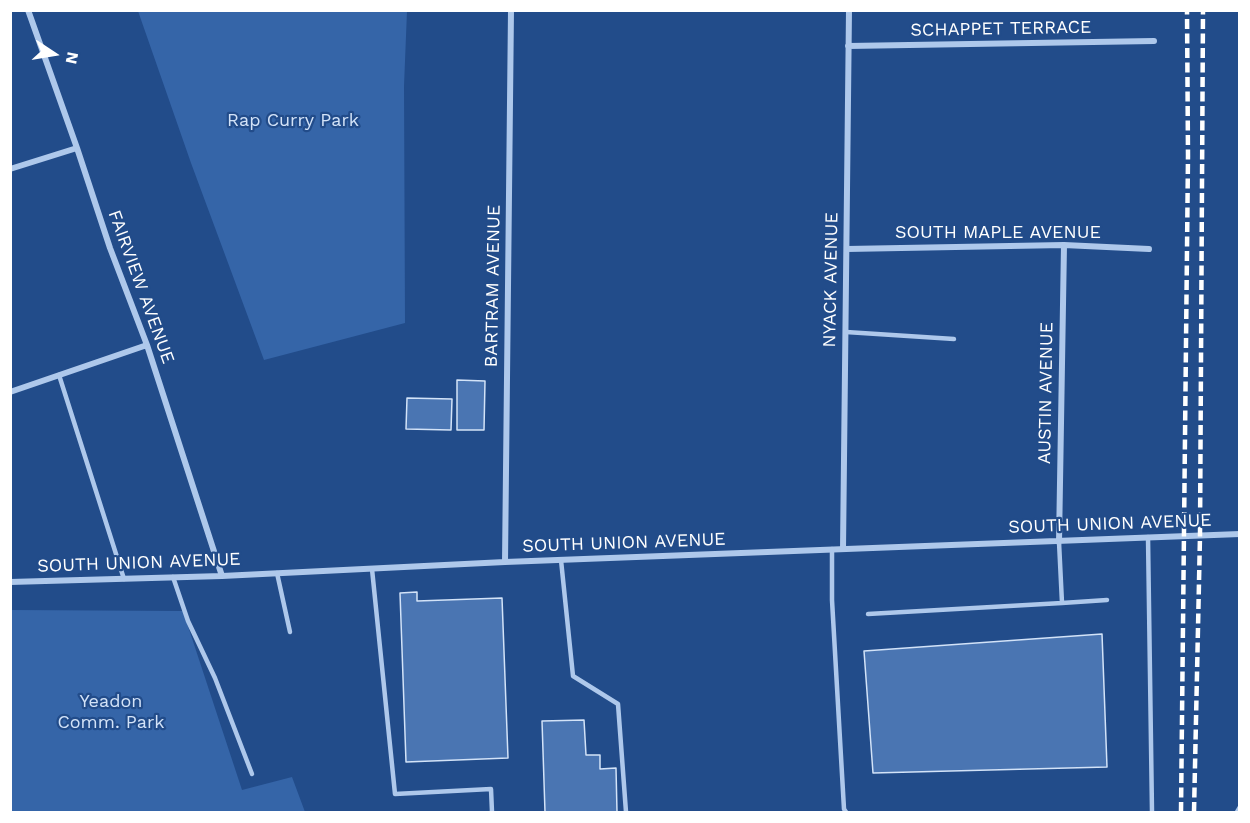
<!DOCTYPE html>
<style>
body{margin:0}
#map{position:relative;width:1250px;height:823px;overflow:hidden;background:#224c8a;font-family:"Work Sans",sans-serif}
canvas{display:block}
.frame{position:absolute;inset:0;border:12px solid #fff;pointer-events:none}
.north{position:absolute;left:24px;top:24px;width:60px;height:60px;-webkit-text-stroke:4px #224c8a;paint-order:stroke;rotate:102deg;font-size:16px;font-weight:700;line-height:24px;text-align:center;color:#fff}
.north::after{content:'';display:block;margin:auto;width:21px;height:27px;background:#fff;clip-path:polygon(50% 0,100% 100%,50% 72%,0 100%)}
</style>
<div id="map">
<canvas width="1250" height="823"></canvas>
<div class="frame"></div>
<div class="north">N</div>
</div>
<script>
const context = document.querySelector('canvas').getContext('2d');
context.lineJoin = 'round';
function paint(path, color) {
  context.fillStyle = color;
  context.fill(path, 'evenodd');
}
function strokePath(path, color, width, dash) {
  context.strokeStyle = color;
  context.lineWidth = width;
  context.lineCap = dash ? 'butt' : 'round';
  context.setLineDash(dash || []);
  context.stroke(path);
}
function write(font, color, halo, rows, align = 'center') {
  context.font = font + ' "Work Sans",sans-serif';
  context.lineWidth = 4.5;
  context.setLineDash([]);
  context.textBaseline = 'middle';
  context.strokeStyle = halo;
  context.fillStyle = color;
  for (const [text, x, y, turn = 0] of rows) {
    context.save();
    context.translate(x, y);
    context.rotate((+turn || 0) * Math.PI / 180);
    context.textAlign = isNaN(turn) ? turn : align;
    if (halo) context.strokeText(text, 0, 0);
    context.fillText(text, 0, 0);
    context.restore();
  }
}
const green = new Path2D(`
 M 138,11 L 407,11 L 404,86 L 405,323 L 264,360 L 191,163 Z
 M 11,610 L 183,611 L 242,790 L 292,777 L 305,812 L 11,812 Z`);
const building = new Path2D(`
 M 457,380 L 485,381 L 484,430 L 457,430 Z
 M 407,398 L 452,399 L 451,430 L 406,429 Z
 M 417,592 L 417,601 L 502,598 L 508,758 L 406,762 L 400,593 Z
 M 1102,634 L 1107,767 L 873,773 L 864,651 Z
 M 584,720 L 586,755 L 600,755 L 600,769 L 616,768 L 617,812 L 545,812 L 542,721 Z`);
const lane = new Path2D(`
 M 846,332 L 954,339
 M 59,375 L 124,579
 M 1148,537 L 1152,812
 M 832,549 L 832,600 L 844,809 L 846,812
 M 561,560 L 573,676 L 618,704 L 626,812
 M 372,569 L 395,794 L 491,789 L 492,812
 M 277,573 L 290,632
 M 173,577 L 188,621 L 215,678 L 252,774
 M 1062,603 L 1107,600
 M 868,614 L 1062,603 L 1059,542
 M 1237,812 L 1240,807`);
const street = new Path2D(`
 M 28,10 L 77,148 L 110,248 L 147,345 L 222,576
 M 848,46 L 1154,41
 M 10,169 L 77,148
 M 847,249 L 1064,245 L 1149,249
 M 10,392 L 147,345
 M 1059,542 L 1064,245
 M 843,549 L 849,10
 M 505,562 L 511,10
 M 10,582 L 222,576 L 505,562 L 1240,534`);
const rail = new Path2D(`
 M 1181,812 L 1188,156 L 1187,10
 M 1194,812 L 1200,536 L 1203,10`);
const streetNames = [
 ["SCHAPPET TERRACE",1001,29,-1],
 ["SOUTH MAPLE AVENUE",998,233],
 ["NYACK AVENUE",831,280,-89],
 ["BARTRAM AVENUE",493,286,-89],
 ["FAIRVIEW AVENUE",141,287,70],
 ["AUSTIN AVENUE",1046,393,-89],
 ["SOUTH UNION AVENUE",1110,524,-2],
 ["SOUTH UNION AVENUE",624,543,-2],
 ["SOUTH UNION AVENUE",139,563,-2]
];
const parkNames = [
 ["Rap Curry Park",293,121],
 ["Yeadon",111,702],
 ["Comm. Park",111,723]
];
paint(green, '#3565a8');
paint(building, '#4a75b2');
strokePath(building, '#d3e3f8', 1.5);
strokePath(lane, '#aec8eb', 4.5);
strokePath(street, '#aec8eb', 6);
strokePath(rail, '#fff', 4.5, [10, 4.5]);
write('18px', '#fff', '#224c8a', streetNames);
write('18px', '#d3e3f8', '#224c8a', parkNames);
</script>
